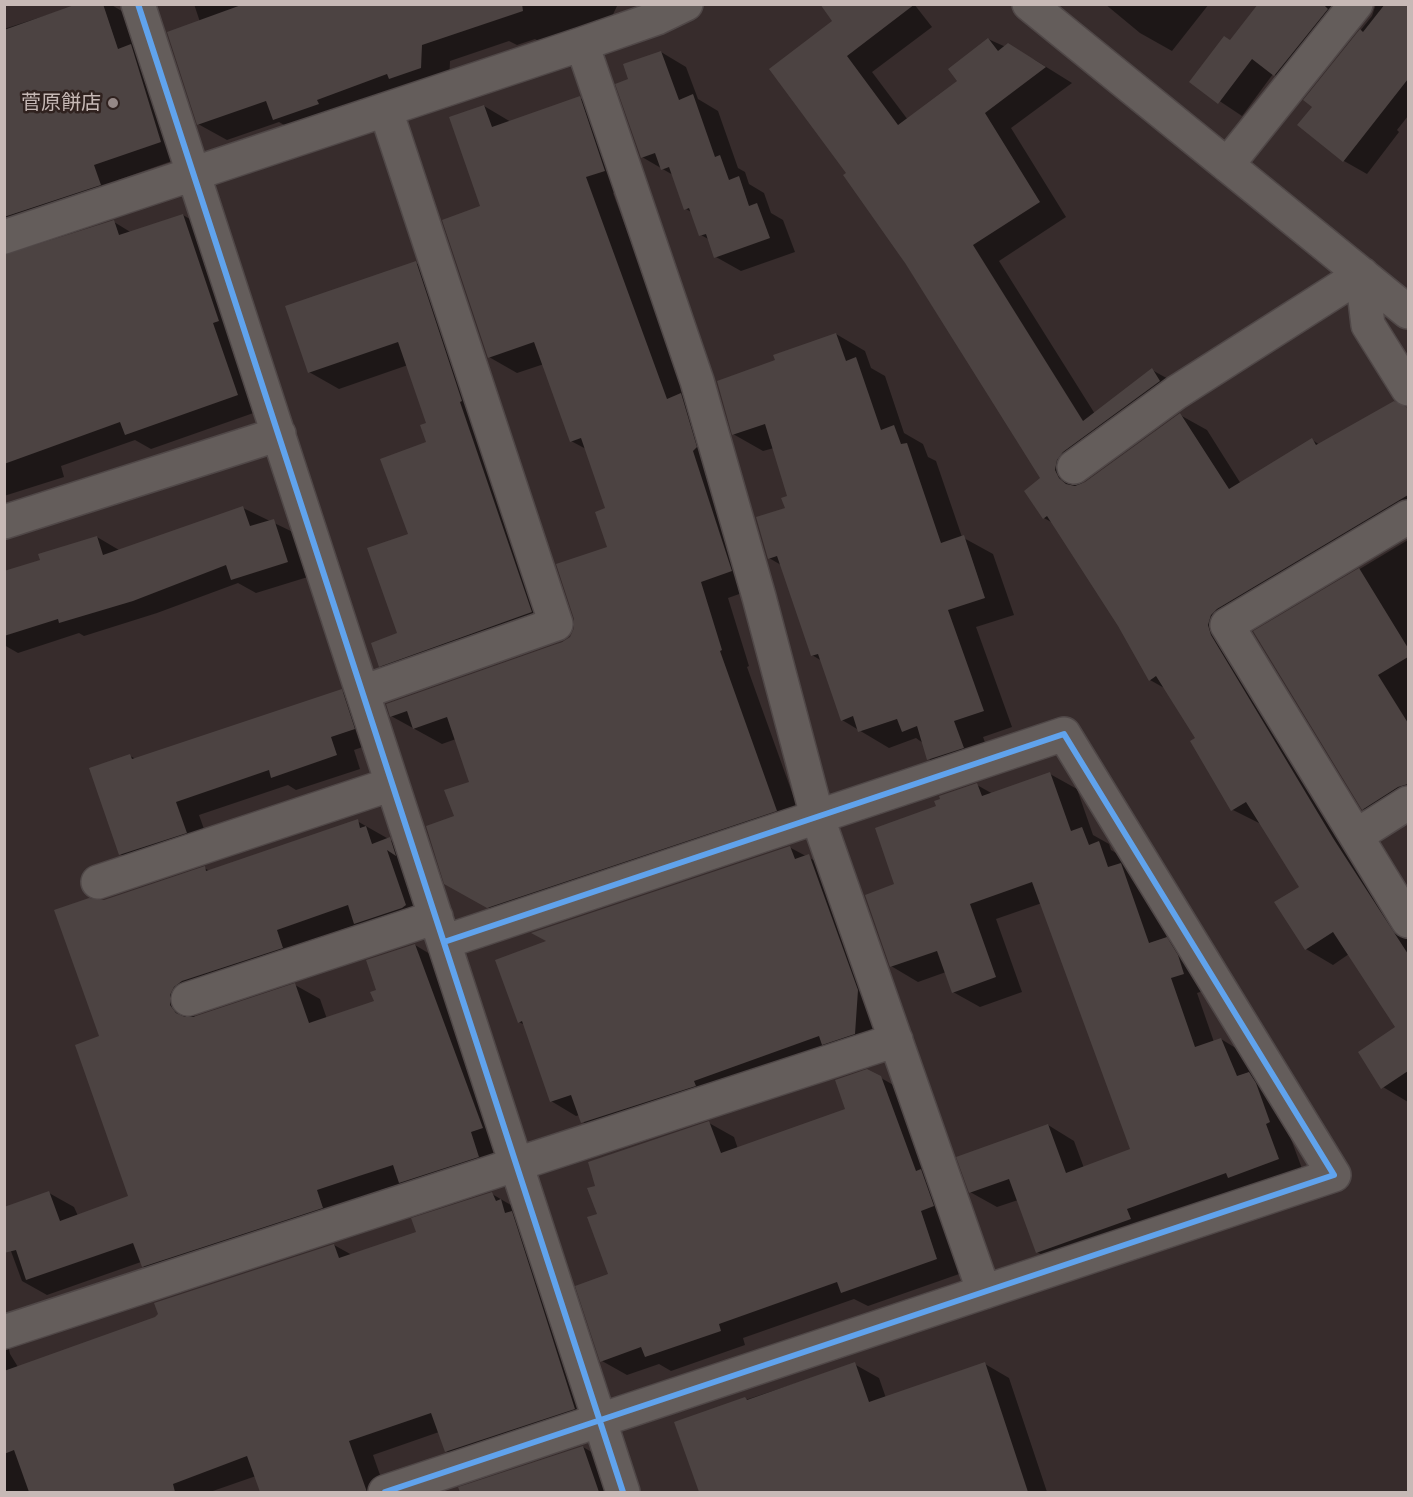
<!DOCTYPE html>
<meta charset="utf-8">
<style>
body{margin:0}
#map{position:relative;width:1413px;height:1497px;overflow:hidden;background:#372c2c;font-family:Karla,sans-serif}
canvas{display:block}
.frame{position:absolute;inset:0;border:6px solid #c7b9b6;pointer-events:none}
</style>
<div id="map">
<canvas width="1413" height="1497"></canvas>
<div class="frame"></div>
</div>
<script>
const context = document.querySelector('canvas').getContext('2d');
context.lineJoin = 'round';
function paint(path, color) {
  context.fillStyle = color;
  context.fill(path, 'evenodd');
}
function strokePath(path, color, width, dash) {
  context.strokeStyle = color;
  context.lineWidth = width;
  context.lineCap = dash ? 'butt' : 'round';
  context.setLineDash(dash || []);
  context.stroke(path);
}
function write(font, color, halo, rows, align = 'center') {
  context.font = font + ' Karla,"Noto Sans JP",sans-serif';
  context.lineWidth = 5;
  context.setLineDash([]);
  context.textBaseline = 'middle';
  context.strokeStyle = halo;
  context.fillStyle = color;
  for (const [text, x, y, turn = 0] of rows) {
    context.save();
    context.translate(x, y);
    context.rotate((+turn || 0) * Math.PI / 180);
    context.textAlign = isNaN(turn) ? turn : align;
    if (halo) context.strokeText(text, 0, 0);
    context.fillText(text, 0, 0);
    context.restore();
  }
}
const shadow = new Path2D(`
 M 81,4 L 110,4 L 125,13 L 186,156 L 118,180 L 126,199 L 11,248 L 11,256 L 114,222 L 132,233 L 183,215 L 208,230 L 262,410 L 151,449 L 135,440 L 61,466 L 64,477 L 4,496 L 4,29 Z
 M 194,4 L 616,4 L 617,6 L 606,29 L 549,47 L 535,39 L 517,45 L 509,41 L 450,61 L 449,84 L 303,136 L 279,122 L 227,140 L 198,124 L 200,22 Z
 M 849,4 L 914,4 L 932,27 L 872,72 L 908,120 L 959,81 L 988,39 L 1035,60 L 1072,83 L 1011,128 L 1066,217 L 999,261 L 1095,414 L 1152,370 L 1179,385 L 1083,475 L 1082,485 L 1180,415 L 1207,430 L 1241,484 L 1312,440 L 1320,445 L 1394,403 L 1408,411 L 1408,526 L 1244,624 L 1408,930 L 1408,1102 L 1383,1087 L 1397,1028 L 1349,954 L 1333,965 L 1306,949 L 1276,903 L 1301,887 L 1261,824 L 1233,810 L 1197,739 L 1166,689 L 1150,680 L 1119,625 L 1053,523 L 1044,518 L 1026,491 L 1042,478 L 848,173 L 834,22 Z
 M 1105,4 L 1209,4 L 1172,51 L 1140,33 Z
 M 1259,4 L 1364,4 L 1297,88 L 1273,74 L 1242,116 L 1191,82 L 1231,42 Z
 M 1376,4 L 1408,4 L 1408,116 L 1397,130 L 1399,132 L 1367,174 L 1344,161 L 1315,107 L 1305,99 L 1372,16 Z
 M 661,52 L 686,67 L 698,99 L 718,111 L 738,168 L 745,172 L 749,184 L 764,193 L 771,213 L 783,220 L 795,252 L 741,271 L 716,257 L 710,240 L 701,235 L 693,213 L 686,209 L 673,175 L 642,157 L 630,80 Z
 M 580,98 L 608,114 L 632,186 L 613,193 L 759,587 L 728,598 L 749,666 L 747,667 L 804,826 L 516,923 L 446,883 L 456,817 L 471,783 L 456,739 L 442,744 L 391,716 L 571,638 L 609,548 L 607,509 L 586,449 L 571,441 L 544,364 L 517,373 L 489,357 L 482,207 L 484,106 L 511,122 Z
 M 416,263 L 445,279 L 561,629 L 409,682 L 380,666 L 398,634 L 410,535 L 428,443 L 428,424 L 408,365 L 339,389 L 309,372 Z
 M 836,334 L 865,351 L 871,368 L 885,376 L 904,433 L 923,444 L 928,457 L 936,461 L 962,537 L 993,554 L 1014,615 L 976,627 L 1012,727 L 983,737 L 993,764 L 958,776 L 929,759 L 923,743 L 916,738 L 889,748 L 842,720 L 822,661 L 812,655 L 781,565 L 769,558 L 789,497 L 774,448 L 763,451 L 733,434 L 777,361 Z
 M 243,508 L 297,534 L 311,576 L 256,593 L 238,583 L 157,613 L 84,636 L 79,633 L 18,653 L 4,645 L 4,573 L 41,561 L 97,537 L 119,550 Z
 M 1408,540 L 1408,814 L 1390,824 L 1363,809 L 1255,632 Z
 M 341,691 L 365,705 L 377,742 L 354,750 L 360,769 L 296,790 L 288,785 L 199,815 L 210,846 L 144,868 L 120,854 L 130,756 L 136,759 Z
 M 1050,774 L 1077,789 L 1093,835 L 1109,844 L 1111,850 L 1125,858 L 1147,880 L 1168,940 L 1193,954 L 1209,989 L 1197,993 L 1214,1042 L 1221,1039 L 1247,1055 L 1296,1137 L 1291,1139 L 1304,1174 L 1063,1267 L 1037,1252 L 1018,1200 L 997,1207 L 970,1192 L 1048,1125 L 1074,1141 L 1084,1168 L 1132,1150 L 1042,903 L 996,919 L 1022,992 L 980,1007 L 953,992 L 946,972 L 918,982 L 891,966 L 896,885 L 937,807 L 977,785 L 993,794 Z
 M 357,821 L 415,854 L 430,920 L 381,938 L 358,924 L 301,944 L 307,962 L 194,1009 L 195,1018 L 295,985 L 320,999 L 327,1019 L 376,1002 L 378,990 L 415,945 L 440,960 L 504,1171 L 425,1196 L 403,1183 L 384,1189 L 341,1204 L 168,1281 L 143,1266 L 141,1262 L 47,1295 L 22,1281 L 5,1235 L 49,1193 L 74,1207 L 78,1216 L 130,1197 L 101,1037 L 104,901 L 204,868 L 210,871 Z
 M 789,847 L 834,871 L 880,1048 L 608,1137 L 583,1122 L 580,1115 L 576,1116 L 551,1101 L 525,1025 L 519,1022 Z
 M 881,1078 L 906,1092 L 962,1273 L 868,1306 L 854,1299 L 743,1338 L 745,1345 L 671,1371 L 659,1364 L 627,1375 L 602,1361 L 610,1275 L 599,1215 L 709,1123 L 734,1137 L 738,1149 L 847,1109 Z
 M 492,1194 L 516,1208 L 599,1422 L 470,1465 L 446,1451 L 439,1432 L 373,1455 L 386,1492 L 261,1492 L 256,1476 L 210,1492 L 4,1492 L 4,1327 L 10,1354 L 18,1367 L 156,1318 L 334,1245 L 352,1255 L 418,1233 Z
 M 854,1364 L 879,1378 L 886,1398 L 985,1364 L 1009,1378 L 1047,1492 L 700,1492 L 676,1423 Z
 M 583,1447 L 607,1461 L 617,1492 L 461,1492 L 460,1488 Z`);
const building = new Path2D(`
 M 77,4 L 103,4 L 118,49 L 131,44 L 161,142 L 94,165 L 101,185 L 4,217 L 4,30 Z
 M 244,4 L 522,4 L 523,11 L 422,45 L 421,68 L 389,79 L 387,74 L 317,100 L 319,104 L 273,120 L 266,101 L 197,125 L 167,32 Z
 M 820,4 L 915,4 L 847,56 L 898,125 L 957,81 L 948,69 L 988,38 L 998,51 L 1008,43 L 1046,67 L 985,113 L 1040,202 L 973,245 L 1083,421 L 1152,368 L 1160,381 L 1063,452 L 1057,460 L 1055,470 L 1059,478 L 1066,484 L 1075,486 L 1085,482 L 1180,413 L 1229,489 L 1312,438 L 1316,445 L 1394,401 L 1408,408 L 1408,495 L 1217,609 L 1211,615 L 1208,625 L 1211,635 L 1333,838 L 1408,954 L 1408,1071 L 1381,1089 L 1358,1052 L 1395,1027 L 1333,932 L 1305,950 L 1274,902 L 1299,887 L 1246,802 L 1231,811 L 1190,741 L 1195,738 L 1156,676 L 1149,681 L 1118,626 L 1047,516 L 1043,519 L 1024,491 L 1040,478 L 905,263 L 843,175 L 846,173 L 769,69 L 832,21 Z
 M 1258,4 L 1323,4 L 1328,9 L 1274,76 L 1252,59 L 1218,104 L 1189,82 L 1224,36 L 1230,40 Z
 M 1385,4 L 1408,4 L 1408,79 L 1343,162 L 1297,125 L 1312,107 L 1303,100 L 1360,29 L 1363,32 Z
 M 661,51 L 679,100 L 693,94 L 715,157 L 720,155 L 729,180 L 739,176 L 749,206 L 757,203 L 770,238 L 714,258 L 706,234 L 699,236 L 689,208 L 684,210 L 669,167 L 661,170 L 655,153 L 641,158 L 615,84 L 628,79 L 623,64 Z
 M 580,96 L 605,171 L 586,177 L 667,399 L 681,393 L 697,447 L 693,451 L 732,571 L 701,582 L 722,650 L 720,651 L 777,811 L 487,908 L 444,884 L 426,826 L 454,816 L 444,790 L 469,782 L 447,717 L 413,729 L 407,711 L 390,717 L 386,704 L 562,642 L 570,637 L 574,628 L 574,619 L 556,564 L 607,547 L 595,512 L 605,508 L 581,438 L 570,442 L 534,342 L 488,358 L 442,220 L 480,206 L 449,117 L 484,105 L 492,127 Z
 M 183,214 L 219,321 L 213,323 L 238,395 L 125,435 L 120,422 L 4,464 L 4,255 L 114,220 L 119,235 Z
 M 416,261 L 462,401 L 460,402 L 532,612 L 379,667 L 371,643 L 397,633 L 367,548 L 408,534 L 380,459 L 426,442 L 420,425 L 426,423 L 398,342 L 308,373 L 285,306 Z
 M 836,333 L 846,361 L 856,357 L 881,430 L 894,425 L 901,444 L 907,443 L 941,543 L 964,535 L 985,598 L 948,610 L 984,711 L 954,721 L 964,748 L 927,760 L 917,726 L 902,732 L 897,719 L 858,732 L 853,716 L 841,721 L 818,654 L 811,656 L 777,556 L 768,559 L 756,517 L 785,508 L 781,498 L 787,496 L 765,424 L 732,435 L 717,381 L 775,360 L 773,355 Z
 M 243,506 L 250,526 L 274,519 L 288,562 L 231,580 L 226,565 L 133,601 L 59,623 L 58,619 L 4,636 L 4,571 L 40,560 L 38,554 L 97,536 L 103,555 Z
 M 1359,568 L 1408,648 L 1408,657 L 1378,675 L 1408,723 L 1408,784 L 1398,787 L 1362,810 L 1253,631 Z
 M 342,689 L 355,729 L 331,737 L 337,755 L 271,778 L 269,770 L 176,802 L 187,833 L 119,855 L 89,768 L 130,754 L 132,759 Z
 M 1050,772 L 1071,831 L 1082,827 L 1089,845 L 1099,841 L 1108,867 L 1121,863 L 1149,943 L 1167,937 L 1178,955 L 1184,974 L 1171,978 L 1195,1047 L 1221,1038 L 1237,1076 L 1249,1072 L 1256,1083 L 1270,1122 L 1266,1124 L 1279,1159 L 1228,1178 L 1226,1173 L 1127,1209 L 1131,1219 L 1036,1253 L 1009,1179 L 969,1193 L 956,1157 L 1048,1124 L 1066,1173 L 1130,1149 L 1032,882 L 970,904 L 996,977 L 952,993 L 937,951 L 890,967 L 865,895 L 894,884 L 875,828 L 936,806 L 934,801 L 940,799 L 939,796 L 977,783 L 982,796 Z
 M 358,819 L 360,828 L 366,826 L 372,844 L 390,837 L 396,856 L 387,850 L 406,905 L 402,908 L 354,924 L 348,905 L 277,930 L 283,948 L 182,981 L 174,987 L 170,995 L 170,1005 L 176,1013 L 185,1017 L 193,1017 L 295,983 L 309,1023 L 374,1001 L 370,992 L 376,990 L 366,960 L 415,944 L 483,1128 L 471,1132 L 479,1157 L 399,1183 L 393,1165 L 359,1176 L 317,1190 L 323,1208 L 142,1267 L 133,1243 L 26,1280 L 16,1250 L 4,1253 L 4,1207 L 49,1191 L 60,1221 L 128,1196 L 75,1045 L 99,1036 L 54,910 L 89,898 L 104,900 L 205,866 L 206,871 Z
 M 790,846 L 795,859 L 809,854 L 858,990 L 855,1034 L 822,1045 L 819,1036 L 694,1081 L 696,1086 L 581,1123 L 571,1095 L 550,1102 L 522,1021 L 518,1023 L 495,960 L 546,941 L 531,933 Z
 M 867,1069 L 881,1076 L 916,1171 L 921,1169 L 934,1206 L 921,1211 L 937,1259 L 841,1293 L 837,1282 L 719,1324 L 721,1331 L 645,1357 L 641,1347 L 600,1362 L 575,1286 L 608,1274 L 587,1217 L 597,1214 L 587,1188 L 595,1186 L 588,1162 L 709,1121 L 721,1153 L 845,1109 L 835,1080 Z
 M 492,1192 L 496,1201 L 501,1199 L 505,1213 L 512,1211 L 575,1409 L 445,1452 L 431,1413 L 349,1441 L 367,1492 L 260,1492 L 247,1456 L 173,1484 L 175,1492 L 29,1492 L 14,1450 L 4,1454 L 4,1371 L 155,1317 L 158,1314 L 154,1303 L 334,1244 L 339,1258 L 416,1232 L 411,1218 Z
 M 855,1362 L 869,1402 L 985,1362 L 1028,1492 L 699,1492 L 674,1422 L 745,1397 L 747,1400 Z
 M 583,1446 L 599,1492 L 460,1492 L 458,1487 Z`);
const minor = new Path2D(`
 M 138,4 L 623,1492
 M 1029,4 L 1408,312
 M 582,44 L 697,381 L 759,597 L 817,816 L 984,1292
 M 1227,165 L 1356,4
 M 4,237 L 582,44 L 657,18 L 686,4
 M 1074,467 L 1177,392 L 1362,274 L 1368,325 L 1408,389
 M 1408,517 L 1227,625 L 1408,921
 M 4,522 L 279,434
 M 363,692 L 556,624 L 386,111
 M 1356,836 L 1408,803
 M 98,882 L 392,784
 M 188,999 L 436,917
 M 4,1332 L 896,1040
 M 385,1492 L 1334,1175 L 1064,734 L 444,942`);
const cycleway = new Path2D(`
 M 138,4 L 623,1492
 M 385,1492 L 1334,1175 L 1064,734 L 444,942`);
const markers = [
 [113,103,6,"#958886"]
];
const poiNames = [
 ["菅原餅店",101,103]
];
paint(shadow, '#0007');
paint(building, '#4c4342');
strokePath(minor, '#504848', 36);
strokePath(minor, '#645d5b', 33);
strokePath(cycleway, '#60a3ed', 6);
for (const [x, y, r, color] of markers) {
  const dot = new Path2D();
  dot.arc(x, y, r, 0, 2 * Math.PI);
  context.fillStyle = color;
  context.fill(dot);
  strokePath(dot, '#30221f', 2);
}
write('20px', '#c7b9b6', '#30221f', poiNames, 'right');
</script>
